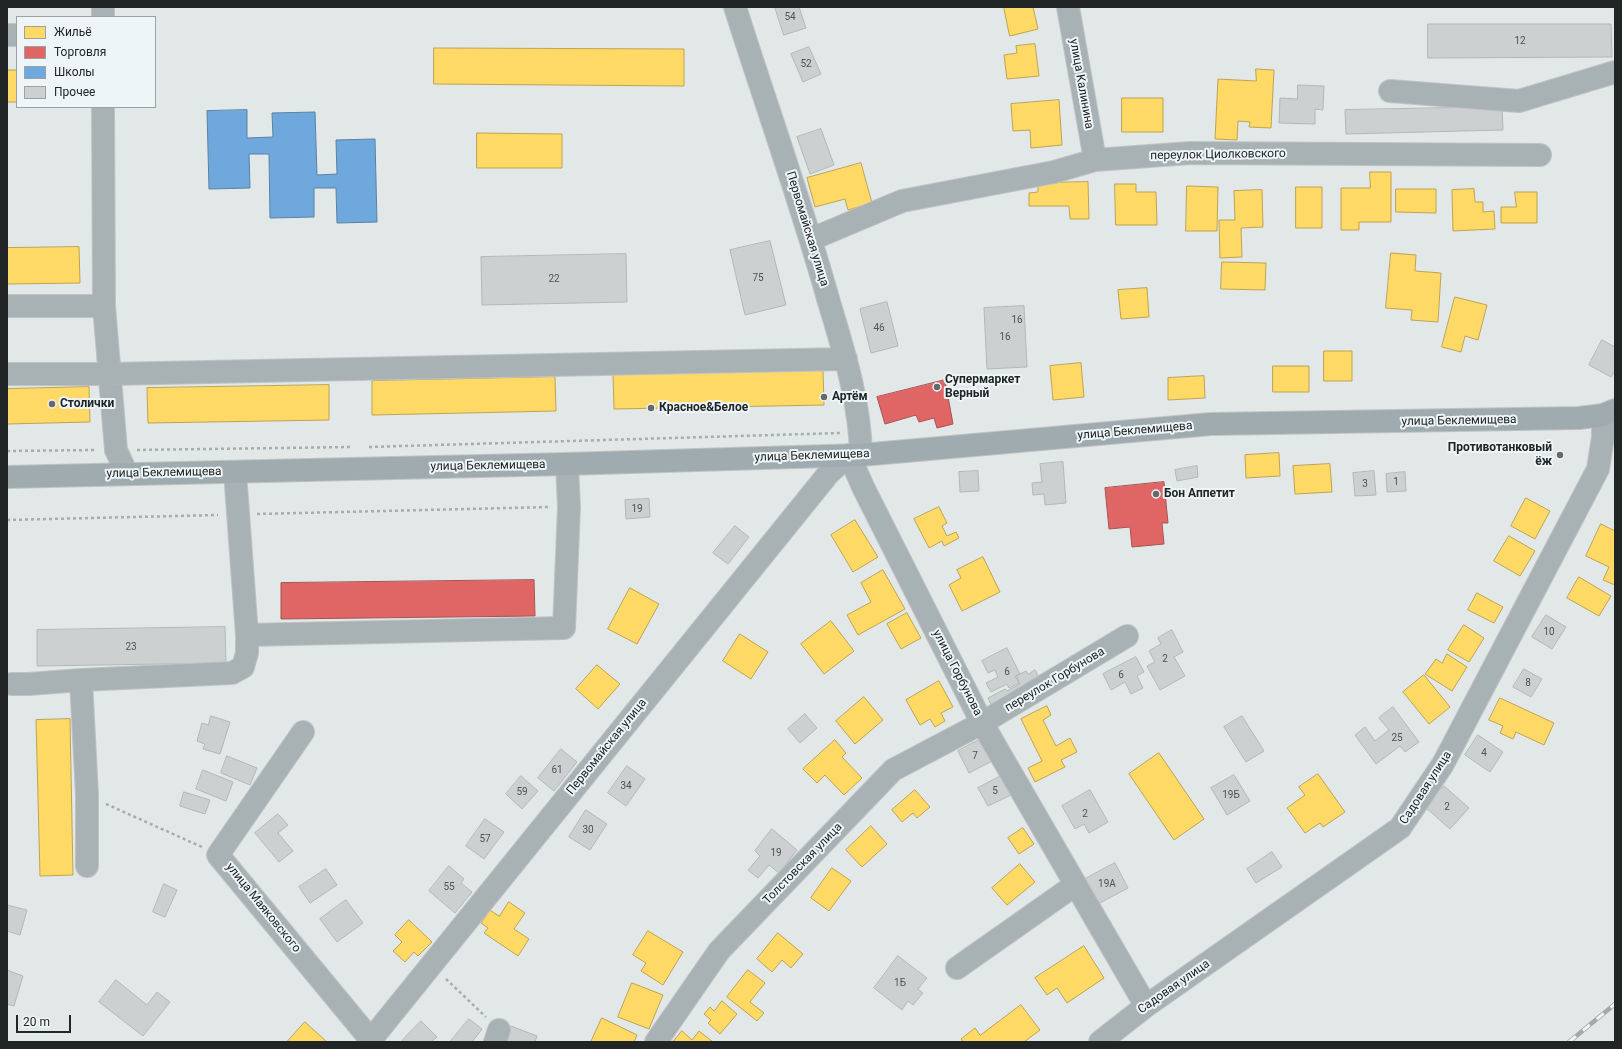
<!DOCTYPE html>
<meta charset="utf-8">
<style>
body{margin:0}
#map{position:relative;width:1622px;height:1049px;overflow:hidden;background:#e2e7e7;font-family:Roboto,sans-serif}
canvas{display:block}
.frame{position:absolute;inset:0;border:8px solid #222526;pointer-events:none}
.legend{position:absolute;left:16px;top:16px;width:140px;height:92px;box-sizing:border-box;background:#edf5f7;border:1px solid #9ca2a3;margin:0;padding:5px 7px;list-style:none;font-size:12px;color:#222526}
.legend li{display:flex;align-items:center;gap:8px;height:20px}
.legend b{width:20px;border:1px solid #9ca2a3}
.scale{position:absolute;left:16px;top:1015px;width:55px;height:18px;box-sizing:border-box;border:2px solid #222526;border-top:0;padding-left:5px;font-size:12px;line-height:14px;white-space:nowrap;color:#222526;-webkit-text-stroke:3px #edf5f7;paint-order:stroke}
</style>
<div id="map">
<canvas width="1622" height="1049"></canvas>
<div class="frame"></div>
<ul class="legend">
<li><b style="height:11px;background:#ffd966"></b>Жильё</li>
<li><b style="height:11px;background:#e06666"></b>Торговля</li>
<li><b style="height:11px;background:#6fa8dc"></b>Школы</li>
<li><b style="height:11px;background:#cdd0d1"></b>Прочее</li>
</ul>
<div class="scale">20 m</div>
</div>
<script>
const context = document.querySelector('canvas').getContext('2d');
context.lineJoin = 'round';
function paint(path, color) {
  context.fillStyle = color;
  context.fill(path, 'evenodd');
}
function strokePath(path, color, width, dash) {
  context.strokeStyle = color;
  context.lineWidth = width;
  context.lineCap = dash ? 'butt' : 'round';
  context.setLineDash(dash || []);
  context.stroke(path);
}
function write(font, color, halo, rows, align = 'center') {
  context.font = font + ' Roboto,sans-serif';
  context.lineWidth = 4;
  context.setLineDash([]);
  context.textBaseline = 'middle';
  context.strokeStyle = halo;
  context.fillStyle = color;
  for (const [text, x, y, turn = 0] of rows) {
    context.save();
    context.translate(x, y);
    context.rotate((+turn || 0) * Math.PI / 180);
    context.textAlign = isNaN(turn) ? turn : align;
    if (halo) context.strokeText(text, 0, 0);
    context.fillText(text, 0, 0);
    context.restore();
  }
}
const homes = new Path2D(`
 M 1004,7 L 1033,7 L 1038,29 L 1010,36 Z
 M 1035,44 L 1039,76 L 1007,79 L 1004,55 L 1017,53 L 1016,46 Z
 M 434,48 L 684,49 L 684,86 L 434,84 Z
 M 1256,69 L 1274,70 L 1271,128 L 1249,127 L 1250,122 L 1238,121 L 1237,140 L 1215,139 L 1218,79 L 1256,81 Z
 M 7,70 L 17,70 L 17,102 L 7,102 Z
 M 1122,98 L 1163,98 L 1163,132 L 1122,132 Z
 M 1059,100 L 1062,145 L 1031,148 L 1030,130 L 1013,131 L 1011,104 Z
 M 477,133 L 562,134 L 562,168 L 477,168 Z
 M 861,163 L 872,203 L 848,210 L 845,199 L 815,207 L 807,178 Z
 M 1370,172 L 1391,172 L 1391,222 L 1359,222 L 1359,230 L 1341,230 L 1341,188 L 1370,188 Z
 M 1088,182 L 1089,219 L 1070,219 L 1069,206 L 1029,206 L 1029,193 L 1038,192 L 1038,183 Z
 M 1115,184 L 1136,184 L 1136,192 L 1156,192 L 1157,225 L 1116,225 Z
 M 1187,186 L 1218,187 L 1217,231 L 1186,231 Z
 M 1296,187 L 1322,187 L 1322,228 L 1296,228 Z
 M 1396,189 L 1436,189 L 1436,213 L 1396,212 Z
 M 1474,189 L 1475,202 L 1483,202 L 1483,212 L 1494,211 L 1495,229 L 1453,231 L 1452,190 Z
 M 1262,190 L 1263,227 L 1241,228 L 1242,257 L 1220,258 L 1219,220 L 1235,220 L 1234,191 Z
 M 1515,192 L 1537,192 L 1537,223 L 1501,223 L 1501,207 L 1516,207 Z
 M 79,247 L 80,283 L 7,284 L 7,248 Z
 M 1391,253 L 1416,255 L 1415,271 L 1441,273 L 1438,322 L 1411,320 L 1412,310 L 1386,308 Z
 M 1222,262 L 1266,263 L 1265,290 L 1221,289 Z
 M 1147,288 L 1149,317 L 1121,319 L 1118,290 Z
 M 1455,297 L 1487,305 L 1478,340 L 1465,336 L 1461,352 L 1442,347 Z
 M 1324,351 L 1352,351 L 1352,381 L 1324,381 Z
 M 1081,363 L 1084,397 L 1053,400 L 1050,366 Z
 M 1273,366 L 1309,366 L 1309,392 L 1273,392 Z
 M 823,370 L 824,405 L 614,409 L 613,374 Z
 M 1204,376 L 1205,398 L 1168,400 L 1168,378 Z
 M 555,377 L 556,411 L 372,415 L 372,381 Z
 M 329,385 L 329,420 L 148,423 L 147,388 Z
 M 89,387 L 90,422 L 7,424 L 7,389 Z
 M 1279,453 L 1280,476 L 1246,478 L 1245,455 Z
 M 1330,464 L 1332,492 L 1295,494 L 1293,466 Z
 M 1526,498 L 1550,511 L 1535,539 L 1511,526 Z
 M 939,507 L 947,523 L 942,526 L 947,536 L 956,532 L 959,538 L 944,546 L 942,541 L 929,548 L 914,519 Z
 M 855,520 L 878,557 L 853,572 L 831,535 Z
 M 1601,524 L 1615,531 L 1615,585 L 1603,580 L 1609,567 L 1586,556 Z
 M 1509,536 L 1535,551 L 1520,576 L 1494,561 Z
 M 983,557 L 1000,592 L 962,611 L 949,585 L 961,578 L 957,570 Z
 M 883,570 L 905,609 L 858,635 L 847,615 L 871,602 L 861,583 Z
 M 1579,577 L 1611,596 L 1599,616 L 1567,598 Z
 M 630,588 L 659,604 L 637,644 L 608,629 Z
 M 1477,593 L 1503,607 L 1494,623 L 1468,610 Z
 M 907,613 L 921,638 L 901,649 L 887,624 Z
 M 831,621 L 854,651 L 824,674 L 801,644 Z
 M 1464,625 L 1484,638 L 1469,662 L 1448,650 Z
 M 740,634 L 768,652 L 751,679 L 723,661 Z
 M 1447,654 L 1467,667 L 1452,691 L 1425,674 L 1436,659 L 1442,663 Z
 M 597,665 L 620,684 L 598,709 L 576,689 Z
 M 1424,675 L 1450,707 L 1429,724 L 1403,692 Z
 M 939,681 L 953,707 L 941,713 L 945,721 L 935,727 L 930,719 L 920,725 L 906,700 Z
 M 864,697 L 883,720 L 855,744 L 836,721 Z
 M 1500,698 L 1554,723 L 1544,745 L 1516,732 L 1513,739 L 1500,733 L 1503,726 L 1489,720 Z
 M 1047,706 L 1051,715 L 1043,720 L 1056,746 L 1070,738 L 1077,752 L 1061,760 L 1065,767 L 1035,782 L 1028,768 L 1042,761 L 1021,719 Z
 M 70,719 L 73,875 L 40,876 L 36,720 Z
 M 835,740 L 846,753 L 842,757 L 862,778 L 844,795 L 825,775 L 817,783 L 803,769 Z
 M 1159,753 L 1204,819 L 1174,840 L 1129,774 Z
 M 1318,774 L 1345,812 L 1323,827 L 1320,823 L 1305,833 L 1287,808 L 1305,795 L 1299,787 Z
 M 915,790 L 930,807 L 917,818 L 913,813 L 902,822 L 892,810 Z
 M 871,826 L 887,844 L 862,867 L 846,850 Z
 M 1023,828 L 1034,844 L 1019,854 L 1008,838 Z
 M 1020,864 L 1035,882 L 1007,905 L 992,888 Z
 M 832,868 L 851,881 L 829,911 L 811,898 Z
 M 509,902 L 525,913 L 514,929 L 529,939 L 518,956 L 484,933 L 488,928 L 481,923 L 490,910 L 499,916 Z
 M 409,920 L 432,942 L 418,956 L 414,952 L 405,962 L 393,951 L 402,942 L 395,935 Z
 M 648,931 L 683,952 L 663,985 L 641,971 L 646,963 L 633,955 Z
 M 778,933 L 803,954 L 791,968 L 782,960 L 772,972 L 757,959 Z
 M 1084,946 L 1104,978 L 1067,1003 L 1057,988 L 1047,995 L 1035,978 Z
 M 748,970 L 765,983 L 750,1002 L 764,1013 L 757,1021 L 727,997 Z
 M 632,983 L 663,995 L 649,1029 L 618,1017 Z
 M 722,1001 L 737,1014 L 720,1034 L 708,1023 L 711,1020 L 704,1014 L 710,1007 L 714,1011 Z
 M 1021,1005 L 1040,1030 L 1024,1042 L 963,1042 L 961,1039 L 975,1028 L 980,1035 Z
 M 602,1018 L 637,1035 L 634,1042 L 591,1042 Z
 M 305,1022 L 327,1042 L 287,1042 Z
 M 682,1031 L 692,1040 L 699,1031 L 713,1042 L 673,1042 Z`);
const shops = new Path2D(`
 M 945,380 L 953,424 L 937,428 L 934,418 L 919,422 L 916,415 L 885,424 L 877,397 Z
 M 1164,482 L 1168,523 L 1162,523 L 1164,544 L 1132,547 L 1130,527 L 1109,529 L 1105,488 Z
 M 534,580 L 535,616 L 281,619 L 281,583 Z`);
const schools = new Path2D(`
 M 247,110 L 247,138 L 273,137 L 272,113 L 315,112 L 317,175 L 337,174 L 336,140 L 375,139 L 377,222 L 337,223 L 336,188 L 314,188 L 314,217 L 270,218 L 269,154 L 249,154 L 250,188 L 209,189 L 207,111 Z`);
const building = new Path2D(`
 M 775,7 L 799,7 L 806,28 L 784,35 Z
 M 1428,24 L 1611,24 L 1612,57 L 1428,58 Z
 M 809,47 L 821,74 L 803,82 L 791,54 Z
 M 1298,85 L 1324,86 L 1323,110 L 1315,109 L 1315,124 L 1279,123 L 1280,98 L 1297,99 Z
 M 1502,107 L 1503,130 L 1346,134 L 1345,110 Z
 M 821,129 L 834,165 L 810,174 L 797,137 Z
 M 770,241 L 786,305 L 745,315 L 730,250 Z
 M 626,254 L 627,302 L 482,305 L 481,257 Z
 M 887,302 L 898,346 L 871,353 L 860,309 Z
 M 1024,306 L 1027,367 L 987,369 L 984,308 Z
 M 1602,340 L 1615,347 L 1615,371 L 1611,377 L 1589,365 Z
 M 1063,462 L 1066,503 L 1045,505 L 1044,494 L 1033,495 L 1032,483 L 1042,482 L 1040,464 Z
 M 1197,466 L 1198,477 L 1177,481 L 1175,470 Z
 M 978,471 L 979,491 L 960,492 L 959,472 Z
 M 1374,471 L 1376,495 L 1355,496 L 1353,473 Z
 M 1405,472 L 1406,491 L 1387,492 L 1386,474 Z
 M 649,499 L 650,517 L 626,519 L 625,500 Z
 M 735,526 L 749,537 L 728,564 L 713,553 Z
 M 1546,615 L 1566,627 L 1552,649 L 1532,637 Z
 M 225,627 L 226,663 L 37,666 L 37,630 Z
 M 1172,630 L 1183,652 L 1174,657 L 1185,676 L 1160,690 L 1147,666 L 1155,662 L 1149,651 L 1161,644 L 1158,638 Z
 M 1007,648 L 1020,674 L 1015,676 L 1019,683 L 1009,688 L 1007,684 L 991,692 L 986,683 L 998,677 L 995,670 L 988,673 L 982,661 Z
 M 1136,657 L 1144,672 L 1137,676 L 1143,688 L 1131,694 L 1125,682 L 1111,690 L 1103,674 Z
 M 1524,669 L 1542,679 L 1531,697 L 1513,687 Z
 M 1035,670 L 1043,685 L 992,707 L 988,698 L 1005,689 L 1007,691 L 1020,684 L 1016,676 L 1026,671 L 1028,674 Z
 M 1393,707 L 1419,742 L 1405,752 L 1400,746 L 1376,764 L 1355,735 L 1365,727 L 1375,741 L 1389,730 L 1379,718 Z
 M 805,714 L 817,728 L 800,743 L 788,729 Z
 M 211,716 L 230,722 L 220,754 L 203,749 L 205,744 L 197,741 L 202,723 L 208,725 Z
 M 1242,716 L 1264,751 L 1246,762 L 1224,727 Z
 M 1478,735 L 1503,752 L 1490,772 L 1465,755 Z
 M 981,739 L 992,761 L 969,773 L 958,751 Z
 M 561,749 L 577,762 L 554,791 L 538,778 Z
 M 227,756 L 257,768 L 250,785 L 221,773 Z
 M 627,766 L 645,779 L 626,806 L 608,793 Z
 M 203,770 L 233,782 L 226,801 L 196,789 Z
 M 1234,775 L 1250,801 L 1227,815 L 1211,788 Z
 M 521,776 L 538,791 L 522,809 L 506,794 Z
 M 1001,776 L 1011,795 L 988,806 L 978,788 Z
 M 1444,786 L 1469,808 L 1450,829 L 1425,807 Z
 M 1090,790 L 1108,822 L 1089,833 L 1084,824 L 1075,829 L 1062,806 Z
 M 184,792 L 210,800 L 205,814 L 180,806 Z
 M 586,810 L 607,824 L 590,850 L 569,837 Z
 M 278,814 L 288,825 L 278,833 L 293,851 L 279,862 L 255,833 Z
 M 485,819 L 504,832 L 484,859 L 466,846 Z
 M 772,829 L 797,850 L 779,873 L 769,865 L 758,878 L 748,870 L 760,856 L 755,851 Z
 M 1272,852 L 1282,867 L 1256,883 L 1247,869 Z
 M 1115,863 L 1128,888 L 1098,904 L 1085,879 Z
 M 449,866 L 464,879 L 461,883 L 472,892 L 455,913 L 429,891 Z
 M 326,869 L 337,885 L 310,903 L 299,887 Z
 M 164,884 L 177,890 L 165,917 L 153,912 Z
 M 346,900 L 363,923 L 337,942 L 320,919 Z
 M 7,905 L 27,910 L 20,935 L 7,931 Z
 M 898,956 L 927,978 L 918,989 L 923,993 L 913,1005 L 908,1001 L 902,1010 L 874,988 Z
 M 7,970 L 23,976 L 14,1006 L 7,1004 Z
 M 116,980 L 147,1005 L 157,992 L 170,1002 L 143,1036 L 99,1002 Z
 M 469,1019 L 482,1029 L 472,1042 L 450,1042 Z
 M 421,1021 L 437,1037 L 431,1042 L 401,1042 Z
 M 511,1026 L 537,1036 L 535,1042 L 505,1042 Z`);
const path = new Path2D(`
 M 369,447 L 840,433
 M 137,450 L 350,447
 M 7,451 L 96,450
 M 257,514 L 550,507
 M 7,520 L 218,515
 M 106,804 L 202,847
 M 446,979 L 486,1017`);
const minor = new Path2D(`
 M 735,7 C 766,105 801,202 829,302 C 844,352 860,402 861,455
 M 1068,7 L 1095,160
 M 103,17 L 103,7
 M 7,35 L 17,35
 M 1390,91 L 1519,101 L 1615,72
 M 103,107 L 104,306 L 116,450 L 127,474
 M 812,239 L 902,201 L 1054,172 L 1095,160 L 1190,153 L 1540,155
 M 7,306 L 104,306
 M 7,374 L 110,374 L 846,359
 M 247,635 L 564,628 L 569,507 L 567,464
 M 81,680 L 87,795 L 87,866
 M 12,684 L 29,684 L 81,680 L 232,673 L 243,667 L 247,653 L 247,635 L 235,472
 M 303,732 L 218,855 L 371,1040
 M 957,968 L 1075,885
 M 369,1042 L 829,473 L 849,455 L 863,487 L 982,723 L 1146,1006
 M 495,1042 L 499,1030
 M 656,1042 L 719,951 L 893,770 L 982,723 L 1127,636
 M 1100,1042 L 1146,1006 L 1400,828 L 1443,764 L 1598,469 L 1603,437 L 1603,415`);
const major = new Path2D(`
 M 7,477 L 567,464 L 861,455 L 1211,424 L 1579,418 L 1603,415 L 1615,410`);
const rail = new Path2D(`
 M 1569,1042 L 1615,1004`);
const markers = [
 [937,387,4,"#65696a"],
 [824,397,4,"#65696a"],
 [52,404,4,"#65696a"],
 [651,408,4,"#65696a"],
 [1560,455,4,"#65696a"],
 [1156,494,4,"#65696a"]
];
const numberNames = [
 ["54",790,17],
 ["12",1520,41],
 ["52",806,64],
 ["75",758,278],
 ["22",554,279],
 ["16",1017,320],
 ["46",879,328],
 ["16",1005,337],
 ["1",1396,482],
 ["3",1365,484],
 ["19",637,509],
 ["10",1549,632],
 ["23",131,647],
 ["2",1165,659],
 ["6",1007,672],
 ["6",1121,675],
 ["8",1528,683],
 ["25",1397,738],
 ["4",1484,753],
 ["7",975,756],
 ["61",557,770],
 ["34",626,786],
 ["5",995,791],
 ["59",522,792],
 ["19Б",1231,795],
 ["2",1447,807],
 ["2",1085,814],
 ["30",588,830],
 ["57",485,839],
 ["19",776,853],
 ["19А",1107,884],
 ["55",449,887],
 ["1Б",900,983]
];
const streetNames = [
 ["улица Калинина",1081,84,80],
 ["переулок Циолковского",1218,155,-1],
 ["Первомайская улица",807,229,73],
 ["улица Беклемищева",1459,421,-1],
 ["улица Беклемищева",1135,431,-5],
 ["улица Беклемищева",812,456,-2],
 ["улица Беклемищева",488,466,-1],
 ["улица Беклемищева",164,473,-1],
 ["улица Горбунова",957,673,63],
 ["переулок Горбунова",1055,680,-31],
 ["Первомайская улица",607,747,-51],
 ["Садовая улица",1426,788,-57],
 ["Толстовская улица",803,864,-46],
 ["улица Маяковского",263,908,51],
 ["Садовая улица",1174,987,-35]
];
const poiNames = [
 ["Супермаркет",945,380],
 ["Верный",945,394],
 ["Артём",832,397],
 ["Столички",60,404],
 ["Красное&Белое",659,408],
 ["Противотанковый",1552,448,"right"],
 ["ёж",1552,462,"right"],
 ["Бон Аппетит",1164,494]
];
paint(homes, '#ffd966');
strokePath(homes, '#bda353', 1);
paint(shops, '#e06666');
strokePath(shops, '#a75253', 1);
paint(schools, '#6fa8dc');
strokePath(schools, '#5881a5', 1);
paint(building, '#cdd0d1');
strokePath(building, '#b3b7b8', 1);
strokePath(minor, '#c0c3c3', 24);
strokePath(major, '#c0c3c3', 24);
strokePath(path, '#a6adaf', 2.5, [3, 3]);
strokePath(minor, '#a8b2b5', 22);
strokePath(major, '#9fabae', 22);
strokePath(rail, '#a2a9ab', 4.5);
strokePath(rail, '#edf5f7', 3, [9]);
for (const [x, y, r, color] of markers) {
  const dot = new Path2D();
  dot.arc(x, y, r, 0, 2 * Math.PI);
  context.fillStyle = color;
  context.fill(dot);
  strokePath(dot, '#edf5f7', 1.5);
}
write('10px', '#4e5152', null, numberNames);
write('12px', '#222526', '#edf5f7', streetNames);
write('bold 12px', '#222526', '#edf5f7', poiNames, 'left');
</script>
